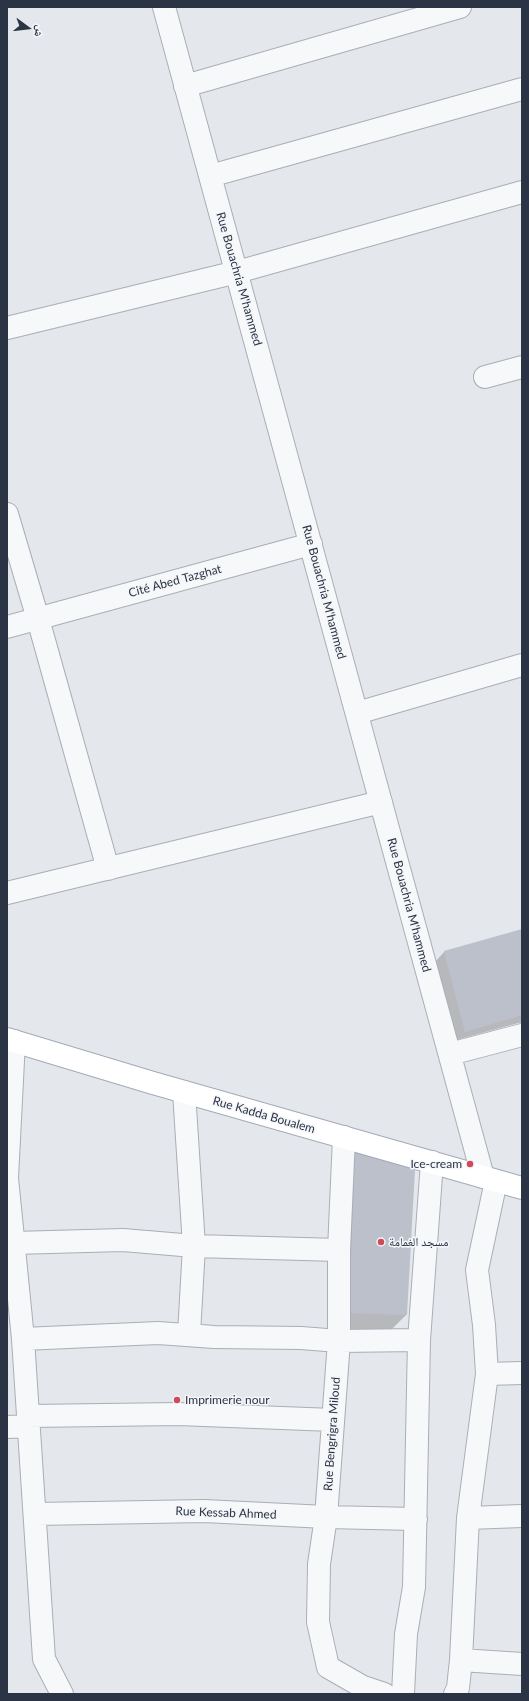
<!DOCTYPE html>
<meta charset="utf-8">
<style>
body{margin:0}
#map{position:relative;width:529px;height:1701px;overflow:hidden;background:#e4e7ec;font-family:Lato,"Noto Naskh Arabic",sans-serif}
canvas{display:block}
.frame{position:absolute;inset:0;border:8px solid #2b3445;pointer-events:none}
.north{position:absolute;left:8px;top:8px;width:40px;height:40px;-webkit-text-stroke:3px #f4f6f9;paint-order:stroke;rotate:105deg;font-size:11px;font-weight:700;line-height:16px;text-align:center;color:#2b3445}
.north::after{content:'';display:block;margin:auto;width:14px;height:18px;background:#2b3445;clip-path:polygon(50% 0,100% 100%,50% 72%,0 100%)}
</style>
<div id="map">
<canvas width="529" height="1701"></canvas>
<div class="frame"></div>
<div class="north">ش</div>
</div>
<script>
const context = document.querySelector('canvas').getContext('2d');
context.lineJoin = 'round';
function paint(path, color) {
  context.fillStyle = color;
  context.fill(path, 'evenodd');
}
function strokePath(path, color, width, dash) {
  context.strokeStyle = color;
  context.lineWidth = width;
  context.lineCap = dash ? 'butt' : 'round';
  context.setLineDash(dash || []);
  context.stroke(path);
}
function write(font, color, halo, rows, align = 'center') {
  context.font = font + ' Lato,"Noto Naskh Arabic",sans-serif';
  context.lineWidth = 3;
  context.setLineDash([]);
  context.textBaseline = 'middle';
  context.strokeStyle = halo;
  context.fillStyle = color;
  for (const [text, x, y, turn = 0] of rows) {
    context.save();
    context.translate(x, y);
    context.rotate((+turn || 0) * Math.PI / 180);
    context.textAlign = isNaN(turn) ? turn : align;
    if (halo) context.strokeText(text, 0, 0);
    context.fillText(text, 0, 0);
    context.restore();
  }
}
const shadow = new Path2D(`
 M 522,930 L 522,1022 L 456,1040 L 435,962 L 444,952 Z
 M 356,1151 L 406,1315 L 390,1331 L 333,1329 L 339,1167 Z`);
const building = new Path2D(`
 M 522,929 L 522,1015 L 465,1032 L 444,951 Z
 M 355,1150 L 415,1170 L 407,1315 L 349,1313 Z`);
const street = new Path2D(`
 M 164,7 L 483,1177
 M 185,86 L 460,7
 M 210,176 L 522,89
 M 7,328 L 237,272 L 522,192
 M 485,377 L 522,367
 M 7,514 L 38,619 L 108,869
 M 7,627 L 311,544
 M 357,713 L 522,665
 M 7,893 L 381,802
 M 14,1041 L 7,1178 L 23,1339 L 44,1659 L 62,1694
 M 450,1054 L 522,1035
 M 184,1092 L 194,1246 L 189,1334
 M 344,1137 L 339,1250 L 339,1341 L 326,1517 L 319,1564 L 318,1622 L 328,1667 L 363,1687 L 384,1694
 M 14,1243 L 123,1240 L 194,1246 L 339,1250
 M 23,1339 L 158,1333 L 214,1337 L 301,1338 L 339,1341 L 419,1340
 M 487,1374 L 522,1373
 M 29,1416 L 178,1414 L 333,1420
 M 7,1427 L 29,1426
 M 36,1514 L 204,1511 L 326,1517 L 416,1519
 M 468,1518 L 522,1516
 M 461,1660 L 522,1664
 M 403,1694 L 406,1634 L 414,1587 L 419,1340 L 432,1162
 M 455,1694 L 458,1688 L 461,1660 L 468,1518 L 487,1374 L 484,1325 L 477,1270 L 496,1181`);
const primary = new Path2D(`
 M 7,1039 L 153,1083 L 522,1188`);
const markers = [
 [470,1164,4,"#d1495b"],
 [381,1242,4,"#d1495b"],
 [177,1400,4,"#d1495b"]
];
const streetNames = [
 ["Rue Bouachria M'hammed",239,279,74],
 ["Cité Abed Tazghat",175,581,-15],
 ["Rue Bouachria M'hammed",324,592,75],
 ["Rue Bouachria M'hammed",409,905,75],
 ["Rue Kadda Boualem",264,1115,16],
 ["Rue Bengrigra Miloud",332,1434,-86],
 ["Rue Kessab Ahmed",226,1513,2]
];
const poiNames = [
 ["Ice-cream",462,1164,"right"],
 ["مسجد الغمامة",389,1242],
 ["Imprimerie nour",185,1400]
];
paint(shadow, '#0003');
paint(building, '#bbc0ca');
strokePath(street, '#a9aeb7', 24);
strokePath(primary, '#a3abb8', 24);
strokePath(street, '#f7f8fa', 22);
strokePath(primary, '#fff', 22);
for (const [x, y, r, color] of markers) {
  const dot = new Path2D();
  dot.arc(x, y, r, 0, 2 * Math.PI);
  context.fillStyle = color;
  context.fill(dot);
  strokePath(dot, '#f4f6f9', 1.5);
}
write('12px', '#2b3445', '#f4f6f9', streetNames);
write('12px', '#2b3445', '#f4f6f9', poiNames, 'left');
</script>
